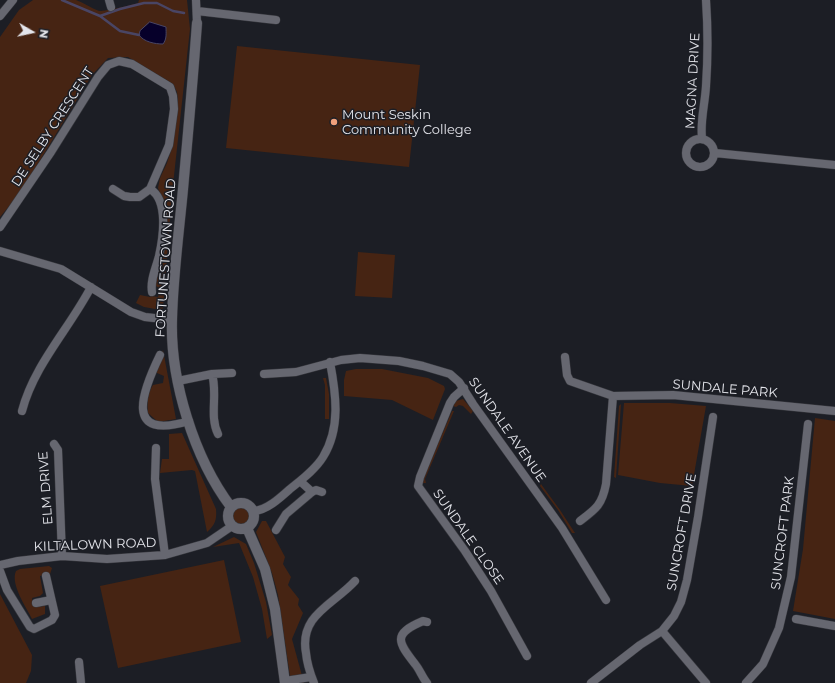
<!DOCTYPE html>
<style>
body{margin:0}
#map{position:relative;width:835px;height:683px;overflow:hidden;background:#1c1e25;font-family:Montserrat,sans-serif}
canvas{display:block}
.north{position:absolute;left:12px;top:12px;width:40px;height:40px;-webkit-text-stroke:3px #1c1e25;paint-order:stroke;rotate:99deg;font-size:11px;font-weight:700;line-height:16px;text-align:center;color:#e4e5eb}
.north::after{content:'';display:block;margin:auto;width:14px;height:18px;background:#e4e5eb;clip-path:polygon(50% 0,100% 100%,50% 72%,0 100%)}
</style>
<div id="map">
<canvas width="835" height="683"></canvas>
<div class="north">N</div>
</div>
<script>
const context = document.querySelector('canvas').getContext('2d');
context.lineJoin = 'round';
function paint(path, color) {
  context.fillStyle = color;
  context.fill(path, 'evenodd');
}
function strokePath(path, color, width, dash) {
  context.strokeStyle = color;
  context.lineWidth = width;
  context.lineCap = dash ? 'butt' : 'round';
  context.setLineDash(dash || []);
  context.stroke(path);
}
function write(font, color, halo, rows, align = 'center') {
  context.font = font + ' Montserrat,sans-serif';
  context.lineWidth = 3;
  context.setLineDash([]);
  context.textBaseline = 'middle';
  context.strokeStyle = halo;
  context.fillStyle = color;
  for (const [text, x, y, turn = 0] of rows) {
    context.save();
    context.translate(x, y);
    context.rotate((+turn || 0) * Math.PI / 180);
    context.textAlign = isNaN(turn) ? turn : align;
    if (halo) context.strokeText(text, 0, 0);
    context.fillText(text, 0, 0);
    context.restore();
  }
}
const green = new Path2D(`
 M 33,0 C 43,0 68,0 76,0 C 84,3 91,8 99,11 C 102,12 132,5 138,3 L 139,0 L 187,0 L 190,29 L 172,194 L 163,308 L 161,310 L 144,307 L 136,303 L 140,295 L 150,297 L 151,296 L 158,297 L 160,289 L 155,285 L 165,248 L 167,210 L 158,188 L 160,178 L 167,163 L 173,144 L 178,101 L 177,92 L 173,84 L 128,57 L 108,58 L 92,75 L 20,193 L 0,217 L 0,37 L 19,10 Z
 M 237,46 L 420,65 L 409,167 L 226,148 Z
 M 358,252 L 395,255 L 392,298 L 355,296 Z
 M 163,350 L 176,419 L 158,422 L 148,413 C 147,404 147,394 153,385 L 163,383 L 164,376 L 157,373 L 156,368 Z
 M 356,369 L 382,369 L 428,378 L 444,386 L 445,389 L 433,420 L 392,400 L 344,396 L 344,380 L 346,371 Z
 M 323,378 L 326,378 L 329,394 L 329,419 L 325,419 L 325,385 Z
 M 463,399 L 473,411 L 471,414 L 463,406 L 459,405 L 456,407 L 453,406 L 456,401 Z
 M 624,403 L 670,403 L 706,406 L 692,486 L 660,483 L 618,475 Z
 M 621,404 L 616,478 L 614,477 L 619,406 Z
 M 452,411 L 454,411 L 425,479 L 426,483 L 423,483 L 423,479 Z
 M 815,418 L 835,421 L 835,619 L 793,611 L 803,549 Z
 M 182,433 L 216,509 C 217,520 215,525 207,532 L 195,471 L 192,470 L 160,473 L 162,459 L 169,459 L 169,434 Z
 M 541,484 L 560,510 L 575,533 L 572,533 L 558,510 L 540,486 Z
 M232 515a9 9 0 1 1 18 0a9 9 0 1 1-18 0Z
 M 262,521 L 266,521 L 285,557 L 283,564 L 291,577 L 288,585 L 299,599 L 298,605 L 303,613 L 292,639 L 304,683 L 291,683 L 278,595 L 272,573 L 256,532 Z
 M 234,537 L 246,544 L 254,563 L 266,602 L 272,635 L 267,639 L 262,609 L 253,577 L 239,543 L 213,547 Z
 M 224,560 L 241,642 L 118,668 L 100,586 Z
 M 49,566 L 52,568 L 50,574 L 40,576 L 43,593 L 40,596 L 32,598 L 34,607 L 45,606 L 45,614 L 32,619 C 26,607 10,584 16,571 L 20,569 Z
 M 0,594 L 32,655 L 31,671 L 26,683 L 0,683 Z`);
const water = new Path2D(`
 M 150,22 L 166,27 C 166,33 167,39 163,44 C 155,44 144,42 139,35 L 140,31 Z`);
const stream = new Path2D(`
 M 62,0 L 100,16 L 120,9 L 144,3 L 157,3 L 173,11 L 184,13
 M 100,16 L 120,31 L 139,35`);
const minor = new Path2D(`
 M 109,0 L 111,7
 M 196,0 L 197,23
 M 197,11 L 276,20
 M 0,16 L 13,0
 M 702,138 C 700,121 705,104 706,86 C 708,57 708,29 706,0
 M686 153a14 14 0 1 1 28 0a14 14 0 1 1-28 0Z
 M 715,153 L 835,165
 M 150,189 C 169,200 163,238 159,256 C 156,268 150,280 152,292
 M 0,227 L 51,152 L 98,77 L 108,65 L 119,61 L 132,64 L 170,87 L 173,96 L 174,109 L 169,145 L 150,189 L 139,197 L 130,197 L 124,196 L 113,189
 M 0,251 L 61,269 L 131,312 L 145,317 L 172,320
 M 160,355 C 142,392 123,441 189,421
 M 565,357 L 567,375 L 570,381 L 613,396 L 673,395 L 835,411
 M 212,374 L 232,373
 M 264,374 L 296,372 L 341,360 L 360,358 L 399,361 L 423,366 L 450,374 L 459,382 L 473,404 L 562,528 L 606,600
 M 178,381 L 212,374 C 218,394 209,416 218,434
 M 464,388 L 454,397 L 450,403 L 420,477 L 418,486 L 465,551 L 491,591 L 527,656
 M 22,411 C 34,365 69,329 91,287
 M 54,444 L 58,450 L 62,556
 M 156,448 L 155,479 L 165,555
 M 300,481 L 312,492
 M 254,511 C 267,510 280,498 290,489 C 301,480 315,470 323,457 C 341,428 336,394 330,362
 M 580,521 C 596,509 602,505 606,484 L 613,396
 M 276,530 L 286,514 L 312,492 L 316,490 L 322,492
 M 0,565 L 18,561 L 62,556 L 107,559 L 165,555 L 207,543 L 232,526
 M 0,571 L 7,590 L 30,627 L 34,629 L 52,620 L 55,615 L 46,576
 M 36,603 L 51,600
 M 796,619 L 835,626
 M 427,622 L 423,621 C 392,634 398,642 415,664 C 420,670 422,677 427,683
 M 662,631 L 706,683
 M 79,662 L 81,683
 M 285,681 L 311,677
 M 314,683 C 310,673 307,664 306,653 C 299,615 333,605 355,581
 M 591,683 L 640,645 L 662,631 L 674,616 L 681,602 L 687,580 L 698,517 L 713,417
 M 746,683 L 763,664 L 779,628 L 791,577 L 808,424`);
const tertiary = new Path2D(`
 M 197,23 C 193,78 188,134 183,189 C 179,232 173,276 172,319 C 170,380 194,458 231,507
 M228 516a13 13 0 1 1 26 0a13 13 0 1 1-26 0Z
 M 247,528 L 265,569 L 275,609 L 285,683`);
const markers = [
 [334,122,4,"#f1a17c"]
];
const streetNames = [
 ["MAGNA DRIVE",693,81,-87],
 ["DE SELBY CRESCENT",53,127,-57],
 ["FORTUNESTOWN ROAD",166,258,-86],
 ["SUNDALE PARK",725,389,5],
 ["SUNDALE AVENUE",507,430,55],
 ["ELM DRIVE",46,488,-94],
 ["SUNCROFT DRIVE",682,532,-80],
 ["SUNCROFT PARK",783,533,-83],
 ["SUNDALE CLOSE",468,537,55],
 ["KILTALOWN ROAD",95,545,-2]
];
const poiNames = [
 ["Mount Seskin",342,115],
 ["Community College",342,130]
];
paint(green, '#462413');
paint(water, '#06002a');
strokePath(water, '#494564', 1);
strokePath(stream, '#494564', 2.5);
strokePath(minor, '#38393f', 9);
strokePath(tertiary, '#38393f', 11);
strokePath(minor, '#666770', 8);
strokePath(tertiary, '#666770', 10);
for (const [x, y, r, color] of markers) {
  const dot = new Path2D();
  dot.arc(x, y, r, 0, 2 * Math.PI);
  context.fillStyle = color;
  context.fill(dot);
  strokePath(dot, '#1c1e25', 1.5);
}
write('13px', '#e4e5eb', '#1c1e25', streetNames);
write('13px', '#e4e5eb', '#1c1e25', poiNames, 'left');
</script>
